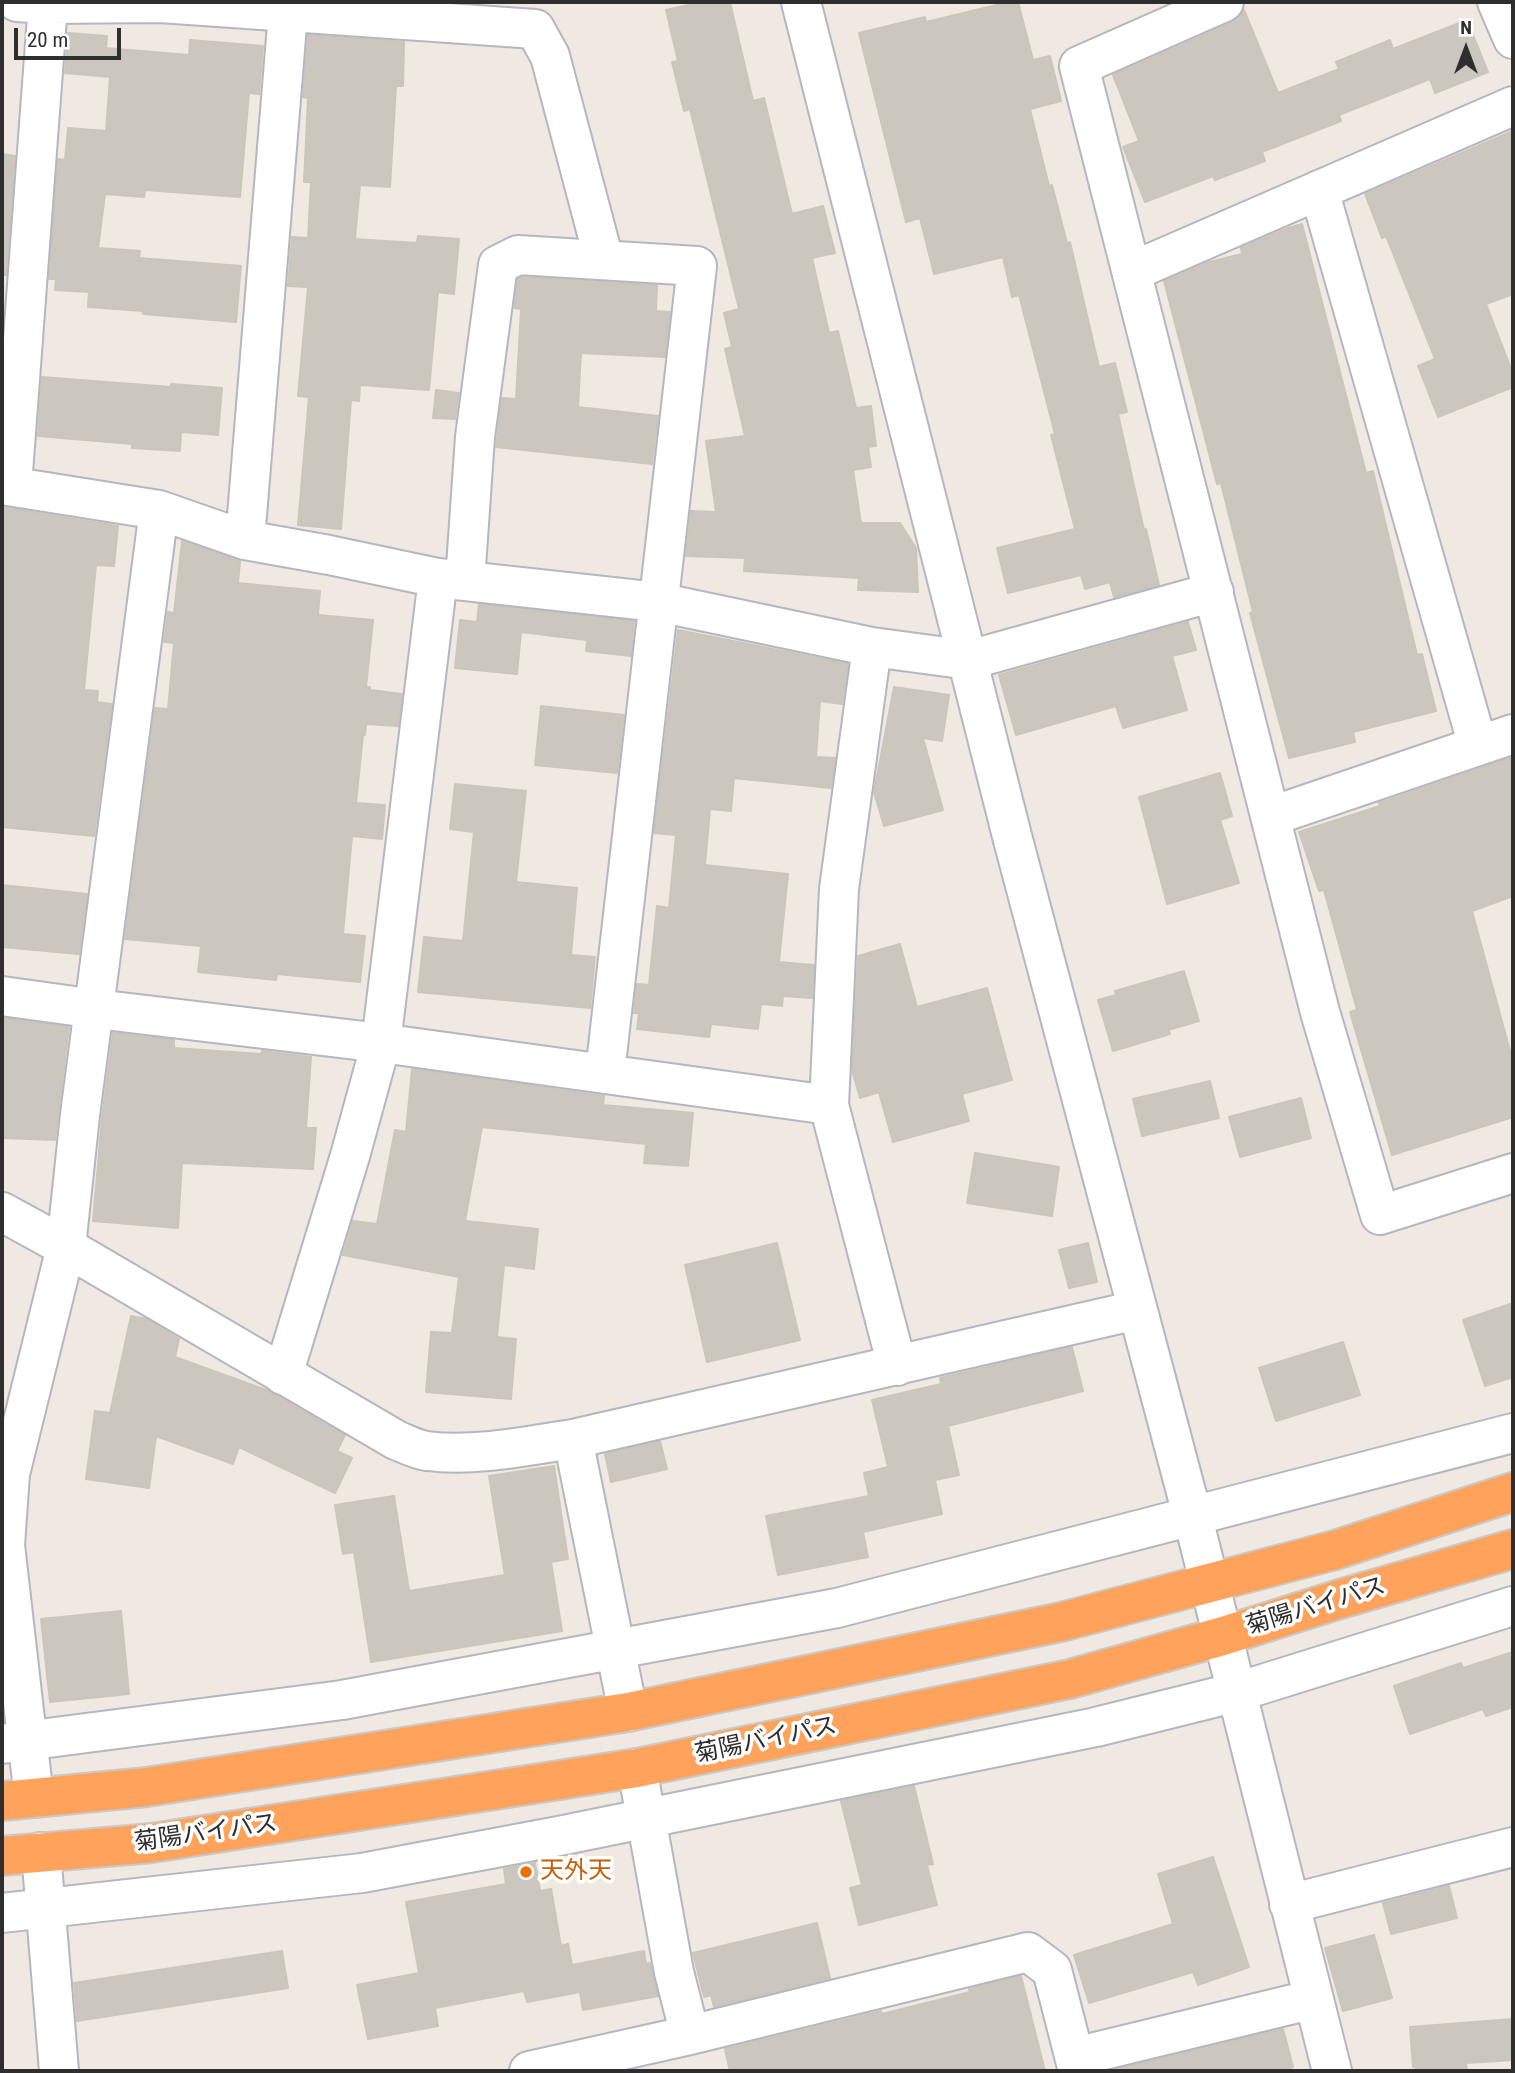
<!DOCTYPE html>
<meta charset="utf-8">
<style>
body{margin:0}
#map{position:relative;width:1515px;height:2073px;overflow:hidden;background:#efe9e1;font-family:"Roboto Condensed",sans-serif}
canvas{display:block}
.frame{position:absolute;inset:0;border:4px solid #2e2e2e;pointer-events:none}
.north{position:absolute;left:1431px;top:14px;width:70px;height:70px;-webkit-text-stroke:5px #fff;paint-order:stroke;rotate:0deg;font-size:19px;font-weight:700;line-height:28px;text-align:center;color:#2e2e2e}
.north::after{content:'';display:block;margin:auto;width:24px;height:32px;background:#2e2e2e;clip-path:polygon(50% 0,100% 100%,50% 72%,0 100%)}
.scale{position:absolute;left:14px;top:28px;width:107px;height:32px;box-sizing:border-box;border:4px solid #2e2e2e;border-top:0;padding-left:9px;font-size:21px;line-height:24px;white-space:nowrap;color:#2e2e2e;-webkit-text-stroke:5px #fff;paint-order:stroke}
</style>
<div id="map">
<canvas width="1515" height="2073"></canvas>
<div class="frame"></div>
<div class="north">N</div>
<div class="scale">20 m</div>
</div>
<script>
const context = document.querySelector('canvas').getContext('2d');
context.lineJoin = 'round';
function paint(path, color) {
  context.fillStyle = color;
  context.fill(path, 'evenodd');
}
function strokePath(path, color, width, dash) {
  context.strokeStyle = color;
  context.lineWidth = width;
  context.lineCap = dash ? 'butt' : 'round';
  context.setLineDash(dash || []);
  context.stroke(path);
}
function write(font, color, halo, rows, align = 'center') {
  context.font = font + ' "Roboto Condensed","Noto Sans JP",sans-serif';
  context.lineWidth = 7;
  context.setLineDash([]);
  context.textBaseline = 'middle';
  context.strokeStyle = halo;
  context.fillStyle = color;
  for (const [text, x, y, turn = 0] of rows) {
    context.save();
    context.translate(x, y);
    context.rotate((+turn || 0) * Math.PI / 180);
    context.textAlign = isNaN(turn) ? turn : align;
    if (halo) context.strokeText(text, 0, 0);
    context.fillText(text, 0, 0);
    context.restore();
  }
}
const building = new Path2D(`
 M 702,2 L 730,2 L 753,101 L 764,98 L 792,214 L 823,206 L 835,253 L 812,258 L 829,333 L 838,331 L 856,408 L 871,406 L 876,446 L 868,447 L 871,467 L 853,470 L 861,523 L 900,523 L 916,548 L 918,592 L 858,590 L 859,578 L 744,571 L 745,558 L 686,556 L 691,511 L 716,512 L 706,441 L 745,436 L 725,349 L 732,347 L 724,313 L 739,309 L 690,109 L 684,111 L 672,62 L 678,61 L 666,10 Z
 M 1009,2 L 1018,2 L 1033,60 L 1050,56 L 1061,101 L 1030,109 L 1049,186 L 1052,185 L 1067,243 L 1070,242 L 1099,367 L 1115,363 L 1127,412 L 1118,414 L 1144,530 L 1146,529 L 1159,585 L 1114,597 L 1110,582 L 1085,589 L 1081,575 L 1008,593 L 997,548 L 1075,529 L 1051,435 L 1055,434 L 1019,295 L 1012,297 L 1003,257 L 934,274 L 920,218 L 906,222 L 859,33 L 925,17 L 926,22 Z
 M 1244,10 L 1278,93 L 1339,69 L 1336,62 L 1390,40 L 1393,49 L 1467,20 L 1488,72 L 1435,93 L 1430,79 L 1339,115 L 1341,121 L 1262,152 L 1265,161 L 1215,180 L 1213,176 L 1145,202 L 1123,147 L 1139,141 L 1113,75 L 1233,22 Z
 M 68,33 L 107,36 L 106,48 L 189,55 L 190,40 L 263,46 L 259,94 L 249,93 L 240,197 L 145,190 L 144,197 L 105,194 L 98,248 L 140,251 L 139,258 L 241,266 L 236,322 L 143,314 L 143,311 L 88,307 L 89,292 L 55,290 L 56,279 L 49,279 L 58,159 L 65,160 L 68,128 L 106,131 L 110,77 L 65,73 Z
 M 308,35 L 404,42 L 403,86 L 396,86 L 390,187 L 360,185 L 355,239 L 417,243 L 418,236 L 459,239 L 454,294 L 438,292 L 429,390 L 360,385 L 359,401 L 351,400 L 341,529 L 298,525 L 309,397 L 298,396 L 308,287 L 288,286 L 292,237 L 308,238 L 311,182 L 304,182 L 308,98 L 303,97 Z
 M 1513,131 L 1513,294 L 1486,304 L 1513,374 L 1513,387 L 1438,417 L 1418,366 L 1435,359 L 1386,236 L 1382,238 L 1365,194 Z
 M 2,154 L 15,156 L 6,275 L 2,275 Z
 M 1302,224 L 1366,473 L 1373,471 L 1417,655 L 1422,654 L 1436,711 L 1353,732 L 1355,742 L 1289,758 L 1250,613 L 1253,612 L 1221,483 L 1217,484 L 1164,281 L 1209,262 L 1242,254 L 1241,248 L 1288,228 Z
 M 523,277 L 657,285 L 656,311 L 670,312 L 665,357 L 581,353 L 578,407 L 658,416 L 652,464 L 496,447 L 502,398 L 516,399 L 521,309 L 514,308 L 518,279 Z
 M 42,377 L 171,387 L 171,384 L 222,388 L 218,435 L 181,432 L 180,451 L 132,448 L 132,444 L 38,436 Z
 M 436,390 L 459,393 L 455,419 L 433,418 Z
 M 2,507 L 118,526 L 114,566 L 96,565 L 84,690 L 98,691 L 97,702 L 112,704 L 94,836 L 2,827 Z
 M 182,541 L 240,561 L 238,583 L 320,591 L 318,615 L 373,620 L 366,687 L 370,687 L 370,690 L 402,694 L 398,726 L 366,724 L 365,735 L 363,735 L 356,803 L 385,805 L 382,839 L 352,836 L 343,934 L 365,936 L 360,982 L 277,974 L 276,980 L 198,972 L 201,946 L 125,939 L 155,708 L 168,709 L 174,643 L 164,642 L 168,612 L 174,613 Z
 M 479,604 L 634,621 L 631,656 L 586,651 L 587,640 L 521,632 L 517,674 L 455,668 L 460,620 L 477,622 Z
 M 1188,622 L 1196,650 L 1172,656 L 1187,710 L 1123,728 L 1116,706 L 1016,735 L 999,675 Z
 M 678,630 L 848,664 L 842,704 L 820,701 L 816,757 L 835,758 L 831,788 L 734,778 L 731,811 L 710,809 L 705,865 L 788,874 L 779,962 L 814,965 L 812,998 L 783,996 L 782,1006 L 761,1004 L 758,1029 L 711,1024 L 709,1037 L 637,1029 L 639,1013 L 634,1013 L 637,984 L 649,985 L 657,906 L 669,908 L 676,835 L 654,833 Z
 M 894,687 L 949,695 L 942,741 L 923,738 L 943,810 L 884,826 L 874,792 Z
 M 541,706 L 624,715 L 617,773 L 535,765 Z
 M 1513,757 L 1513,896 L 1472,911 L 1513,1062 L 1513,1117 L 1392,1155 L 1350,1012 L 1357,1010 L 1324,890 L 1319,891 L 1299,832 L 1380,806 L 1379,803 Z
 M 1220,773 L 1232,816 L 1220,820 L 1239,883 L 1167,904 L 1139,797 Z
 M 455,784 L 526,791 L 516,882 L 577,888 L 571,955 L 595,957 L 590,1008 L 418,992 L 424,937 L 463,941 L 474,832 L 450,829 Z
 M 2,885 L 87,894 L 79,954 L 2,947 Z
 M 900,944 L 917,1007 L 987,988 L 1012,1080 L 962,1094 L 969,1121 L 893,1142 L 879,1092 L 860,1098 L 852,1070 L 858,956 Z
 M 1184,971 L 1199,1021 L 1168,1030 L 1170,1034 L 1113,1051 L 1098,1000 L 1116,995 L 1115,991 Z
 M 3,1018 L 69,1027 L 55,1140 L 2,1138 Z
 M 113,1033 L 174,1040 L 174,1048 L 261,1054 L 262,1051 L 311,1057 L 306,1128 L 316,1128 L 313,1169 L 182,1163 L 178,1228 L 93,1221 L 102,1118 Z
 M 412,1069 L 604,1096 L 603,1105 L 693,1113 L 688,1166 L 644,1163 L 646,1144 L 482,1127 L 465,1221 L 538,1229 L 534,1269 L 504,1265 L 497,1337 L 516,1339 L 511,1399 L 426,1392 L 431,1332 L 452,1333 L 459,1277 L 343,1255 L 353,1221 L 377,1224 L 395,1130 L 406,1132 Z
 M 1210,1081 L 1219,1118 L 1142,1136 L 1133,1099 Z
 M 1301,1098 L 1311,1138 L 1240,1157 L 1229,1117 Z
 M 975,1153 L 1059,1167 L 1052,1216 L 967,1203 Z
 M 777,1243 L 800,1340 L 707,1362 L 685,1265 Z
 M 1088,1243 L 1097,1282 L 1069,1288 L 1059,1250 Z
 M 1513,1303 L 1513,1377 L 1485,1386 L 1463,1320 Z
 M 131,1316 L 147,1319 L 179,1339 L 175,1357 L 269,1391 L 345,1435 L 337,1451 L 352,1458 L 335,1493 L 239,1447 L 233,1464 L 156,1436 L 149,1488 L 86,1479 L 95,1411 L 110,1413 Z
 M 1343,1342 L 1360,1395 L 1276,1421 L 1259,1368 Z
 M 1072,1347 L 1083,1391 L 948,1426 L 959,1475 L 935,1480 L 942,1514 L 863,1532 L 868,1557 L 778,1575 L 766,1516 L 869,1496 L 864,1473 L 888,1467 L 872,1400 L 941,1384 L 940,1378 Z
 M 660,1441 L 667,1469 L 611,1482 L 605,1454 Z
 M 554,1466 L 568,1559 L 551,1562 L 562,1631 L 371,1662 L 354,1552 L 343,1554 L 335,1505 L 394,1496 L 409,1591 L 505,1575 L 489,1476 Z
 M 121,1611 L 129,1694 L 50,1702 L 41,1619 Z
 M 1513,1652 L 1513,1707 L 1486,1716 L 1483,1709 L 1410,1734 L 1394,1686 L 1461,1663 L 1463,1668 Z
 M 914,1786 L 933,1864 L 927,1865 L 937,1905 L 859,1925 L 850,1888 L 862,1885 L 841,1801 Z
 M 1213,1857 L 1249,1967 L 1198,1985 L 1193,1972 L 1089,2003 L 1074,1955 L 1173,1924 L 1158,1874 Z
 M 535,1863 L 540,1891 L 551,1889 L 561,1946 L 568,1944 L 572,1965 L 644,1951 L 646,1964 L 650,1963 L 658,1996 L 583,2010 L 580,1992 L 527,2002 L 524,1991 L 435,2008 L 438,2026 L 368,2039 L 357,1985 L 419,1973 L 406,1902 L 506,1884 L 504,1869 Z
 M 1449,1886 L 1457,1918 L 1391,1934 L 1383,1903 Z
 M 817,1923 L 830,1978 L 714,2007 L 711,1995 L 704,1997 L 693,1953 Z
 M 1374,1935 L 1392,1998 L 1343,2011 L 1325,1948 Z
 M 282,1951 L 288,1988 L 77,2021 L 74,1983 Z
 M 1021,1976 L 1045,2071 L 730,2071 L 725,2049 L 881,2011 L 882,2014 L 970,1992 L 969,1989 Z
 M 1513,2019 L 1513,2060 L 1466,2063 L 1467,2071 L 1416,2071 L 1416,2067 L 1413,2067 L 1410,2027 Z
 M 1283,2029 L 1293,2067 L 1279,2071 L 1109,2071 Z`);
const minor = new Path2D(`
 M 17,2 L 48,4 L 160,3 L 535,29 L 550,56 L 604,260
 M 801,2 L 1012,836 L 1193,1518 L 1332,2071
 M 1224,2 L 1079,66 L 1320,1012 L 1380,1215 L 1513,1173
 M 1497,2 L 1513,39
 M 1319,190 L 1478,746
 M 1133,271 L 1513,106
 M 2,485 L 159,510 L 245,540 L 329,555 L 438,578 L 658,602 L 872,647 L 969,660 L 1214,592
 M 12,486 L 48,4
 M 245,540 L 288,13
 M 465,581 L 475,437 L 498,265 L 518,255 L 697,266 L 605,1073
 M 872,647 L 839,889 L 829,1105 L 897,1366
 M 1272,816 L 1513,734
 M 2,996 L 96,1009 L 381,1043 L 829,1105
 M 2,1212 L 66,1247 L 396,1440 C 406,1444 417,1450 427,1451 C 475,1457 526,1446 573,1439 L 1137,1310
 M 283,1375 L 350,1156 L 381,1043 L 438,578
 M 573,1439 L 628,1712
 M 2,1744 L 342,1700 L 837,1608 L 1513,1433
 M 637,1768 L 674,1972 L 690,2035
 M 34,1798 L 5,1545 L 10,1474 L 66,1247 L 80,1115 L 159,510
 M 41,1852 L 59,2071
 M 1289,1904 L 1513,1847
 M 2,1913 L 362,1873 L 559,1836 L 1096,1727 L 1237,1692 L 1513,1606
 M 1075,2057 L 1314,1999
 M 529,2071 L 690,2035 L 1028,1952 L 1052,1970 L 1078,2071`);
const highway = new Path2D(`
 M 2,1801 L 147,1787 L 628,1712 L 1061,1622 L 1335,1550 L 1513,1492
 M 2,1856 L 152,1843 L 637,1768 L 1070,1679 L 1223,1636 L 1340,1599 L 1513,1549`);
const markers = [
 [526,1872,7,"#e8710a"]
];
const streetNames = [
 ["菊陽バイパス",1316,1607,-17],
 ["菊陽バイパス",766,1741,-12],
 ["菊陽バイパス",206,1834,-8]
];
const foodNames = [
 ["天外天",540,1872]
];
paint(building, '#cbc7bf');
strokePath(building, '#cbc5ba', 2);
strokePath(minor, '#b4b7c1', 42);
strokePath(highway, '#c9c9c9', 42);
strokePath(minor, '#fff', 38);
strokePath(highway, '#ffa35c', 38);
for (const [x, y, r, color] of markers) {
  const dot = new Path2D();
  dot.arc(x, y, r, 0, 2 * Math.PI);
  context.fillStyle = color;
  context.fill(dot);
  strokePath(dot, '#fff', 2.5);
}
write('24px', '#2e2e2e', '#fff', streetNames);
write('24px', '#c56008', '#fff', foodNames, 'left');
</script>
